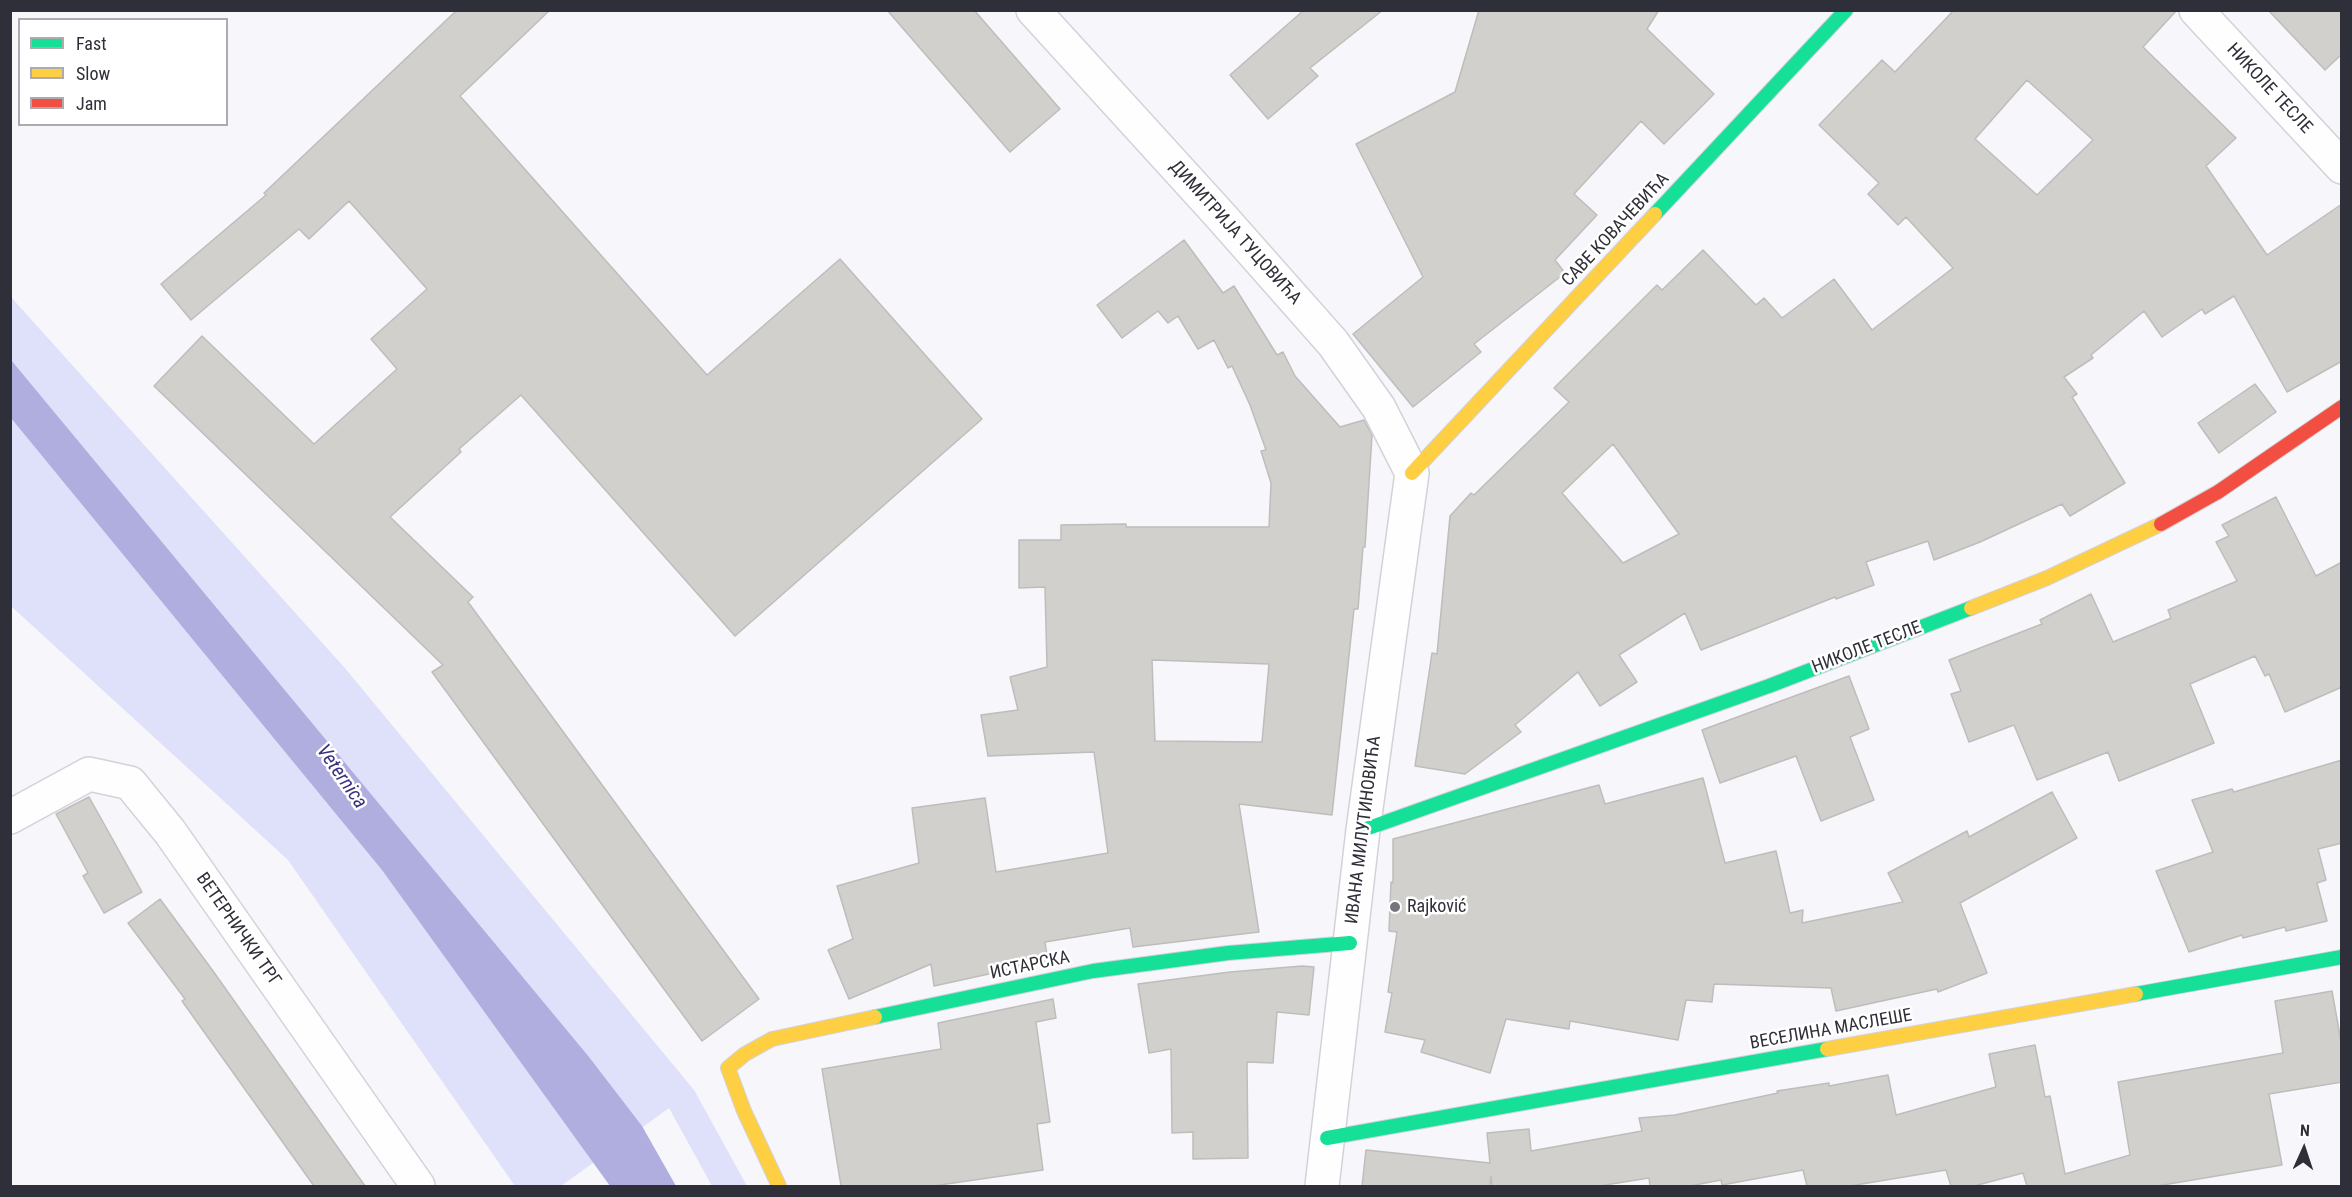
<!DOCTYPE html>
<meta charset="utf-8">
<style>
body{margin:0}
#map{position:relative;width:2352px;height:1197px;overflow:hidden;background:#f6f6fb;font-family:"Roboto Condensed",sans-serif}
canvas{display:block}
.frame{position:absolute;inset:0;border:12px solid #2f2f39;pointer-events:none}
.legend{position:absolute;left:18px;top:18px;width:210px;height:108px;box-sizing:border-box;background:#fff;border:2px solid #acacb0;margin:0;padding:8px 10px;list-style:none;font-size:18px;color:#2f2f39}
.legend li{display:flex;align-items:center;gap:12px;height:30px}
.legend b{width:30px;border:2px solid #acacb0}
.north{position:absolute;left:2274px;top:1119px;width:60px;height:60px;-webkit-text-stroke:4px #fff;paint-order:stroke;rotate:3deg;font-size:16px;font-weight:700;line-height:24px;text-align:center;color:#2f2f39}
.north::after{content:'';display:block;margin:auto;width:21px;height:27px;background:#2f2f39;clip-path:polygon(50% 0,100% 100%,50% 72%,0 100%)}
</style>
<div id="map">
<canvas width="2352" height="1197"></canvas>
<div class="frame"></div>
<ul class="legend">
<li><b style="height:8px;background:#16e098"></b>Fast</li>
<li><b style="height:8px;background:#ffcf43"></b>Slow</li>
<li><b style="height:8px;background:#f24e42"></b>Jam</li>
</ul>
<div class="north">N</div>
</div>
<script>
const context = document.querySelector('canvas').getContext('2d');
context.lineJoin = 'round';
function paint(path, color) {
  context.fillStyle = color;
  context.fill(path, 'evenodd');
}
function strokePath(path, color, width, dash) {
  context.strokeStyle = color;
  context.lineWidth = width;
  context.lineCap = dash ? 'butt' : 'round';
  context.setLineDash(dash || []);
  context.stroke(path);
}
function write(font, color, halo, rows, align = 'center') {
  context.font = font + ' "Roboto Condensed",sans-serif';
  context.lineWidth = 5;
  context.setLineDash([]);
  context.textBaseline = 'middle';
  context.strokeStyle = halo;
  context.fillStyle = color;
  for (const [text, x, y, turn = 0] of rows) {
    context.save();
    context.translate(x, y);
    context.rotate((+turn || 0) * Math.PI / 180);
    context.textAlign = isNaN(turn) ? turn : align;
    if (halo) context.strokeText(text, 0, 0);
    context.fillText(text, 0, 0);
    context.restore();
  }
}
const green = new Path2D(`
 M 10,296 L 344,667 L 694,1090 L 747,1186 L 712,1186 L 669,1108 L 561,1186 L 515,1186 L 288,860 L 11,606 Z`);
const water = new Path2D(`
 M 11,360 L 589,1057 L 642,1126 L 676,1186 L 610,1186 L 382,870 L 11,418 Z`);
const building = new Path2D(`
 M 457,10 L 550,10 L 460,96 L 707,375 L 840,259 L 982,419 L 735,636 L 521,395 L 459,449 L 461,452 L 390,517 L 473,597 L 468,602 L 759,999 L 702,1041 L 432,672 L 443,665 L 154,386 L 202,336 L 314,444 L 397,369 L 371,339 L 427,289 L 349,201 L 309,239 L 299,229 L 191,320 L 161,284 L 266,195 L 264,193 Z
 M 887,10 L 974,10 L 1060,109 L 1010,152 Z
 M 1304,10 L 1383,10 L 1310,68 L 1318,76 L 1268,119 L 1230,75 Z
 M 1479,10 L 1659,10 L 1647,29 L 1714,94 L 1664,144 L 1641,121 L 1574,194 L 1597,215 L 1555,260 L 1565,273 L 1474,344 L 1481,352 L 1413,407 L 1353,334 L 1423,277 L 1356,144 L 1455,92 Z
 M 1954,10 L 2177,10 L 2143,47 L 2236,138 L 2206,166 L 2267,255 L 2342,204 L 2342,361 L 2287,392 L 2234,296 L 2205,314 L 2202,309 L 2162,337 L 2144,311 L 2091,355 L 2093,358 L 2064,377 L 2077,394 L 2072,397 L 2125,483 L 2070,516 L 2062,504 L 1980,542 L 1934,560 L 1928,541 L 1866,562 L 1874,585 L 1836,599 L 1835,597 L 1701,650 L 1685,613 L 1619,655 L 1637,682 L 1600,706 L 1578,672 L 1515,725 L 1521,732 L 1465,774 L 1415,766 L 1432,653 L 1437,654 L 1450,516 L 1471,493 L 1474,495 L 1569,402 L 1554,388 L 1657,285 L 1662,290 L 1703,250 L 1756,305 L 1764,298 L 1782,318 L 1834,279 L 1872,330 L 1953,268 L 1906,217 L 1898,225 L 1868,194 L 1879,183 L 1819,125 L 1882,60 L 1895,72 ZM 2027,80 L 2093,140 L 2037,195 L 1975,139 ZM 1613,444 L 1679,534 L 1623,563 L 1562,493 Z
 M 2268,10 L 2342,10 L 2342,54 L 2325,70 Z
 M 1184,240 L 1223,293 L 1234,286 L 1277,355 L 1283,352 L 1295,376 L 1340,427 L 1364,420 L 1372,435 L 1365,547 L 1363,547 L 1358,609 L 1354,609 L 1332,815 L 1239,804 L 1259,932 L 1133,947 L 1130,928 L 1045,942 L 1048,961 L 934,986 L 931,964 L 849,999 L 828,950 L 853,939 L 837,886 L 919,863 L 912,808 L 985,798 L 996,872 L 1108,853 L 1094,752 L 988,756 L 981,715 L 1018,710 L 1010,677 L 1047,667 L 1045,587 L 1019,588 L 1019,540 L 1061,540 L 1061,525 L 1126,524 L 1126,527 L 1269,527 L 1271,483 L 1261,451 L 1266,450 L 1250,405 L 1232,366 L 1228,368 L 1214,340 L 1198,349 L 1178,316 L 1168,323 L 1158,311 L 1122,338 L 1097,305 ZM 1152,660 L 1269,664 L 1262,742 L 1155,741 Z
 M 2255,384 L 2276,412 L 2219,453 L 2198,423 Z
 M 2276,497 L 2316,576 L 2342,562 L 2342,687 L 2285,712 L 2269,674 L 2265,676 L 2255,656 L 2190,684 L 2214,743 L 2119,781 L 2108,752 L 2037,780 L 2014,725 L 1969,742 L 1951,694 L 1961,691 L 1949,660 L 2042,624 L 2040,620 L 2091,594 L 2113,642 L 2171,618 L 2168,610 L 2237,581 L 2216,542 L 2229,536 L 2222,525 Z
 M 1849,676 L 1869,729 L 1850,737 L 1874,800 L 1821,821 L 1796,756 L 1720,783 L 1702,730 Z
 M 2342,760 L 2342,843 L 2318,849 L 2326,880 L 2317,883 L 2327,921 L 2286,931 L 2285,927 L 2243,938 L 2242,935 L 2189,952 L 2156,871 L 2213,852 L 2192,800 L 2232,789 L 2234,792 Z
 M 1703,778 L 1725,863 L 1776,851 L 1790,913 L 1803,910 L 1802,923 L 1903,902 L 1888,873 L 1967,831 L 1969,837 L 2052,792 L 2077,838 L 1960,903 L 1987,973 L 1938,992 L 1937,989 L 1836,1011 L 1831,988 L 1714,984 L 1712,1002 L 1686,1000 L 1678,1040 L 1570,1021 L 1569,1029 L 1506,1019 L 1490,1073 L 1421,1052 L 1425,1040 L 1385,1032 L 1392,993 L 1388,992 L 1397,932 L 1389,931 L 1391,882 L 1393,883 L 1393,839 L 1599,785 L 1605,804 Z
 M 89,797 L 142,892 L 104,913 L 83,876 L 88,873 L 56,814 Z
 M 160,899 L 213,971 L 365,1186 L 314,1186 L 182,1001 L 185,999 L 128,923 Z
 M 1302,966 L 1314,967 L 1309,1015 L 1277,1012 L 1273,1063 L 1247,1062 L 1248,1158 L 1193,1159 L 1193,1132 L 1172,1133 L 1171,1049 L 1149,1053 L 1138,984 L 1230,972 Z
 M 2332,991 L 2342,1047 L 2342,1082 L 2269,1094 L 2282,1165 L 2157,1186 L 2027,1186 L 2023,1173 L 1974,1186 L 1951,1186 L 1946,1170 L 1850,1186 L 1807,1186 L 1803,1170 L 1722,1185 L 1721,1180 L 1690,1186 L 1650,1186 L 1649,1178 L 1599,1186 L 1492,1186 L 1491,1176 L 1490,1186 L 1362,1186 L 1366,1150 L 1490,1163 L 1487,1133 L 1529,1129 L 1531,1151 L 1642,1131 L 1639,1118 L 1675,1115 L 1778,1093 L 1777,1091 L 1829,1083 L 1829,1086 L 1888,1075 L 1896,1115 L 1996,1087 L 1989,1054 L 2035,1045 L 2045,1097 L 2050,1096 L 2065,1174 L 2130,1155 L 2118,1082 L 2283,1053 L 2275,1001 Z
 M 1053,999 L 1056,1018 L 1036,1022 L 1050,1122 L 1037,1124 L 1043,1170 L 933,1186 L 841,1186 L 822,1069 L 941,1049 L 938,1023 Z`);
const street = new Path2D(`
 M 1033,10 L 1218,213 L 1333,343 L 1379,408 L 1412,473 L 1363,830 L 1322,1186
 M 2196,10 L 2342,167
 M 10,817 L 89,774 L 130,783 L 170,832 L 418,1186`);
const fast = new Path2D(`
 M 1655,214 L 1846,10
 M 1363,830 L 1769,686 L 1971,608
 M 2136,994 L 2342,957
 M 875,1017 L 1093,971 L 1228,953 L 1350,943
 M 1327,1138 L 1827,1049`);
const slow = new Path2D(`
 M 1412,473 L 1655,214
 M 1971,608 L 2047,578 L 2161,524
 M 1827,1049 L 2136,994
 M 779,1186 L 744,1111 L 728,1068 L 745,1054 L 772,1039 L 875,1017`);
const jam = new Path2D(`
 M 2161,524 L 2218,492 L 2342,407`);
const markers = [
 [1395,907,6,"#75757d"]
];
const streetNames = [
 ["НИКОЛЕ ТЕСЛЕ",2269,89,47],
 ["САВЕ КОВАЧЕВИЋА",1616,230,-47],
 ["ДИМИТРИЈА ТУЦОВИЋА",1235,233,48],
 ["НИКОЛЕ ТЕСЛЕ",1867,648,-21],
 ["ИВАНА МИЛУТИНОВИЋА",1364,830,-83],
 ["ВЕТЕРНИЧКИ ТРГ",238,930,55],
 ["ИСТАРСКА",1030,966,-12],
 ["ВЕСЕЛИНА МАСЛЕШЕ",1831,1030,-10]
];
const poiNames = [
 ["Rajković",1407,907]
];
const waterNames = [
 ["Veternica",341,777,55]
];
paint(green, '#dfe0f9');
paint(water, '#afaede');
paint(building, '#d2d0cd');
strokePath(building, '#bfbdbb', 1.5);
strokePath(street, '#d2d2da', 36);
strokePath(fast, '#d2d2da', 16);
strokePath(slow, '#d2d2da', 16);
strokePath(jam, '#d2d2da', 16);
strokePath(street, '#fefefe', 33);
strokePath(fast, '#16e098', 14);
strokePath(slow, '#ffcf43', 14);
strokePath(jam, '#f24e42', 14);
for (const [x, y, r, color] of markers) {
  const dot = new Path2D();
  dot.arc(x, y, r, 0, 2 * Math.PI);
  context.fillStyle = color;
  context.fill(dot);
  strokePath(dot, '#fff', 2);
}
write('18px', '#2f2f39', '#fff', streetNames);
write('18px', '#2f2f39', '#fff', poiNames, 'left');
write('italic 20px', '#3b317f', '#fff', waterNames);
</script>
